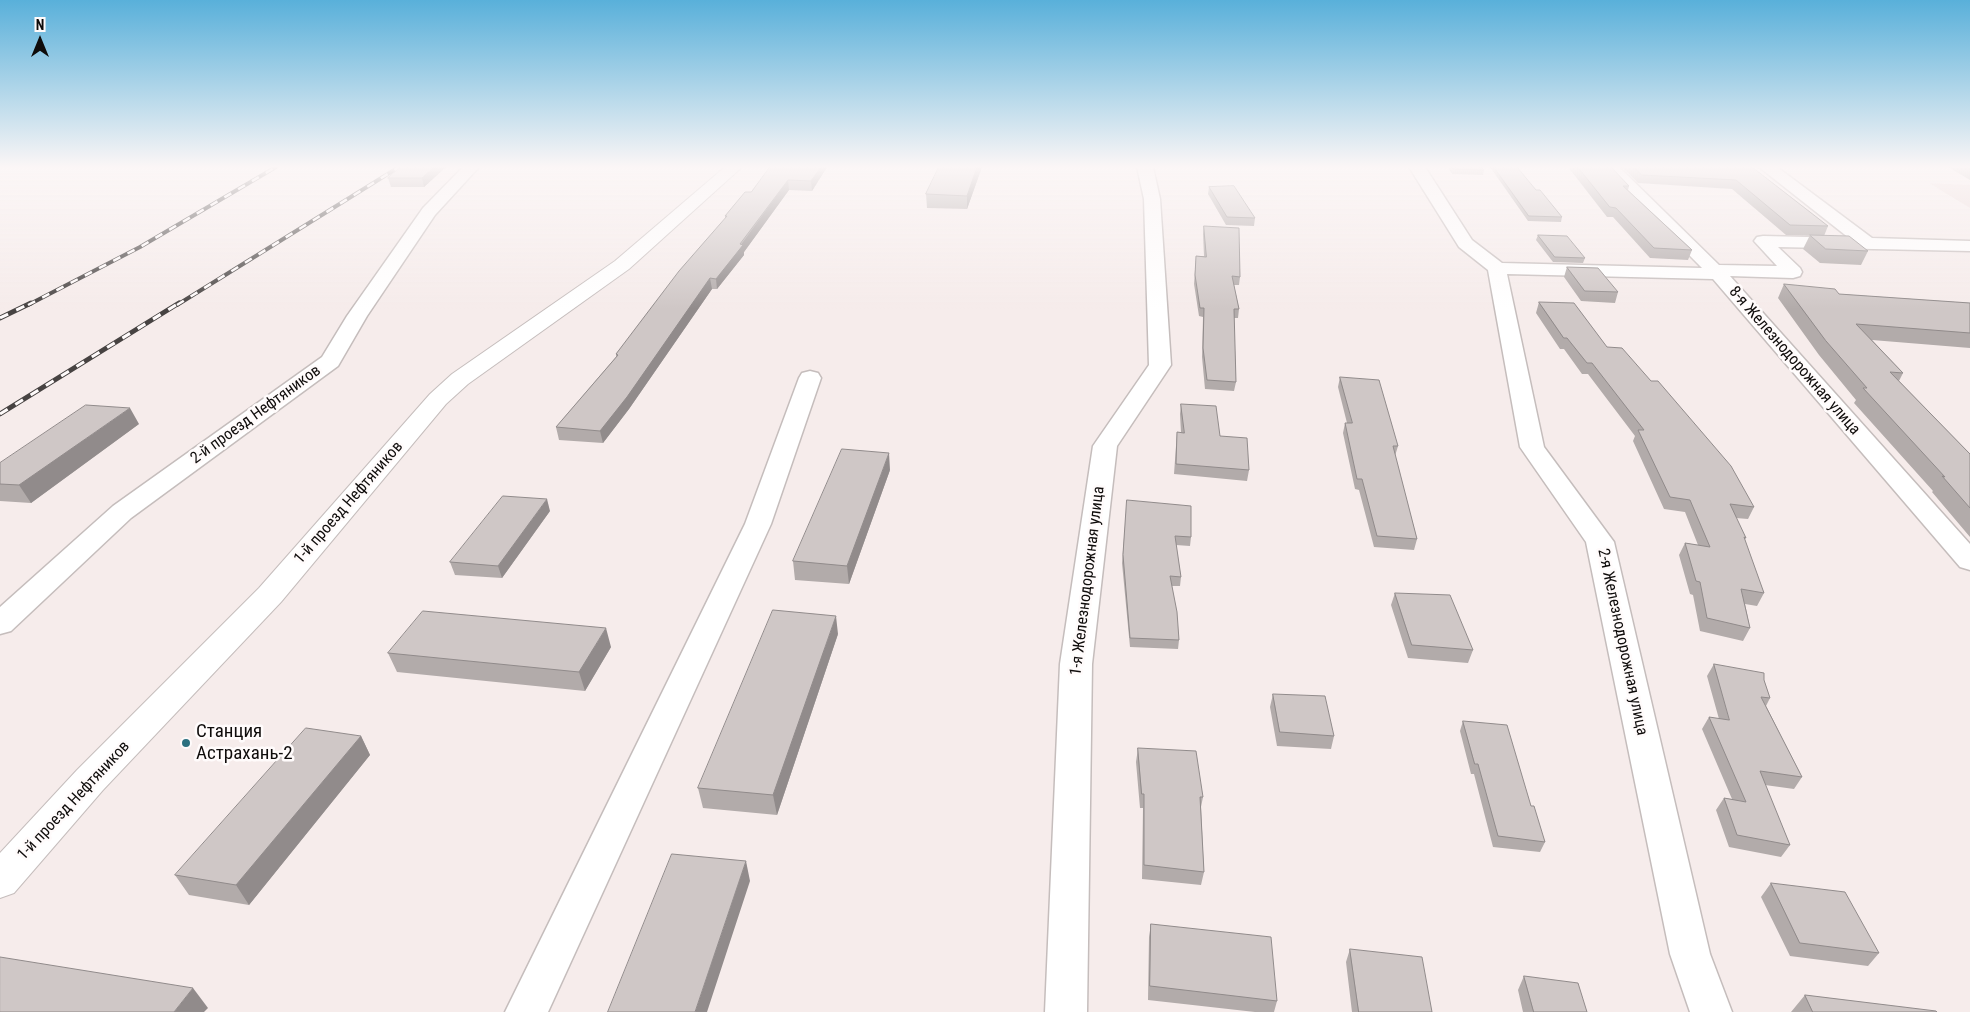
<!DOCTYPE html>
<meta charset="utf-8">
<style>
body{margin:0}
#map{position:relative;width:1970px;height:1012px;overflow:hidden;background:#f6eceb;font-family:"Roboto Condensed",sans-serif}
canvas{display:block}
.north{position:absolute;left:15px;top:15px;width:50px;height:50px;-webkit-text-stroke:4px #fffbfb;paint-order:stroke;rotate:0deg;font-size:14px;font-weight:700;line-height:20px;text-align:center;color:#0f0c0b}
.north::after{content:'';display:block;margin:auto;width:18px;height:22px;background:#0f0c0b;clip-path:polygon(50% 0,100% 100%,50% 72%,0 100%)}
</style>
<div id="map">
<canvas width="1970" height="1012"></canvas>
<div class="north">N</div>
</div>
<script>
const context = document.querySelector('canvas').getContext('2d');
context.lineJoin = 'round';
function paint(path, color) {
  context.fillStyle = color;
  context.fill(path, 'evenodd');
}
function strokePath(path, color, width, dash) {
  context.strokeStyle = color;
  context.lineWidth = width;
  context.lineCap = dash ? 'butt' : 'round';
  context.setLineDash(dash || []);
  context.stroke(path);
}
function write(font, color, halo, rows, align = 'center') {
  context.font = font + ' "Roboto Condensed",sans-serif';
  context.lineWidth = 5;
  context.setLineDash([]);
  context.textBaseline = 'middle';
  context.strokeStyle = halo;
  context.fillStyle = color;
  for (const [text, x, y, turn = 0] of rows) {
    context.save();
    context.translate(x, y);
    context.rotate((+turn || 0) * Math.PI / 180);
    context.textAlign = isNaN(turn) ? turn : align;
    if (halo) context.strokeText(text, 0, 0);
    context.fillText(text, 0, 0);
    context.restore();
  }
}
const built = new Path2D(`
 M 1929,183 L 1970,185 L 1970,208 Z`);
const minor = new Path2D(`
 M 463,167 L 479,167 L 435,215 L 367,316 L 338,366 L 131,518 L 11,631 L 0,634 L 0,607 L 113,506 L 322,357 L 347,316 L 423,208 Z
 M 1137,167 L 1153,167 L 1160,199 L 1171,365 L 1117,446 L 1092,664 L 1087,1012 L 1045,1012 L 1060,664 L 1093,446 L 1149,365 L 1144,199 Z
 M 1409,167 L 1425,167 L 1472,240 L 1502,263 L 1702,268 L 1602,167 L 1619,167 L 1719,265 L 1777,266 L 1754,241 L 1757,237 L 1763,236 L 1849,238 L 1759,167 L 1777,167 L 1872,238 L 1970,241 L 1970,251 L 1778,247 L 1800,268 L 1802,272 L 1800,276 L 1793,278 L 1730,276 L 1970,544 L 1970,570 L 1960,567 L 1713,279 L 1507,274 L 1544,447 L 1614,542 L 1710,954 L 1732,1012 L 1690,1012 L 1670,954 L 1586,542 L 1520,447 L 1488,270 L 1459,247 Z
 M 810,371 L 818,373 L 821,378 L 771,524 L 548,1012 L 505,1012 L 745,524 L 799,378 L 802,373 Z`);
const tertiary = new Path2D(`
 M 725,167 L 742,167 L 629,269 L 468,384 L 446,404 L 281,602 L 103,790 L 14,893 L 0,898 L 0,853 L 77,770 L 259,588 L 430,394 L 452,374 L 615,261 Z`);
const railFar1 = new Path2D(`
 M 28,305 L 140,247 L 276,167
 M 177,305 L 399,167`);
const rail = new Path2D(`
 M 0,318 L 31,303
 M 0,414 L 179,303`);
const wall = new Path2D(`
 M 446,167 L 424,187 L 391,187 L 388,178 Z
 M 827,167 L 812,191 L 789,190 L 744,252 L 744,255 L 717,289 L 712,289 L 629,409 L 603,443 L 559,440 L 556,427 L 616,357 L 616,354 L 725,219 L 725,216 L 751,192 Z
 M 982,167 L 967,209 L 927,208 L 926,194 Z
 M 1448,167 L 1481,167 L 1484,170 L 1483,175 L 1452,174 Z
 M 1490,167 L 1517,167 L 1536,190 L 1562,217 L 1561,222 L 1528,221 Z
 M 1568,167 L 1611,167 L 1629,186 L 1628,190 L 1692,250 L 1688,260 L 1650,258 L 1613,217 L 1607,217 Z
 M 1622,167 L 1752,167 L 1828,226 L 1824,236 L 1786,235 L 1732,189 L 1638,183 Z
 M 1948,167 L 1970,167 L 1970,180 Z
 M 1209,187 L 1255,218 L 1254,226 L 1226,225 L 1208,194 Z
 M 1204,226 L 1240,277 L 1239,285 L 1234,285 L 1239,309 L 1238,318 L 1234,318 L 1236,382 L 1234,391 L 1205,389 L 1202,357 L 1203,317 L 1199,316 L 1194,284 L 1196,256 L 1204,256 L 1203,234 Z
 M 1538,235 L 1585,258 L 1583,263 L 1553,262 L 1536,240 Z
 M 1810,235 L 1868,251 L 1861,265 L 1820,263 L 1803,249 Z
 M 1567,267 L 1618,292 L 1615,303 L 1581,301 L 1564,277 Z
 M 1784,284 L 1839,294 L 1970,303 L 1970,348 L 1872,340 L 1903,373 L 1899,381 L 1970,454 L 1970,537 L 1932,492 L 1933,491 L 1854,403 L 1856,400 L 1819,355 L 1778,298 Z
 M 1539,302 L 1607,347 L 1754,507 L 1748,519 L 1736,518 L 1746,538 L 1744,540 L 1764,593 L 1757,606 L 1745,604 L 1750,628 L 1743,641 L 1700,631 L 1693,595 L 1690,594 L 1679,555 L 1685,543 L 1698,545 L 1685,512 L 1664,509 L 1633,441 L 1635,436 L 1588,374 L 1582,374 L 1564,349 L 1560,349 L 1536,313 Z
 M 1340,377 L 1398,446 L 1395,456 L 1417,539 L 1414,550 L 1374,547 L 1359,490 L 1355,489 L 1343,433 L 1345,423 L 1347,423 L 1338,387 Z
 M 1181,404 L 1220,436 L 1249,470 L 1247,481 L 1174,474 L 1177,432 L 1181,433 L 1180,414 Z
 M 139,424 L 31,503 L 0,501 L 0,463 Z
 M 890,470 L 849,584 L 795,580 L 793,561 Z
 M 1127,500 L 1191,537 L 1190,546 L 1176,545 L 1181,577 L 1180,586 L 1172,586 L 1179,640 L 1178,649 L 1130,647 L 1122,563 Z
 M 550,511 L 502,578 L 455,575 L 450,562 Z
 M 1395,593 L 1473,650 L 1468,663 L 1408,658 L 1391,605 Z
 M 838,634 L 777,815 L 703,808 L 698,788 Z
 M 611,647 L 585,691 L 397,672 L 388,653 Z
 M 1714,664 L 1764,680 L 1770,698 L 1766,706 L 1802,777 L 1794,789 L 1765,785 L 1790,845 L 1781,857 L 1729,847 L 1716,810 L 1724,798 L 1732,799 L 1702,729 L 1709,717 L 1719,719 L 1707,676 Z
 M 1273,694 L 1334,736 L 1331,749 L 1277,746 L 1270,707 Z
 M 1463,721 L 1531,806 L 1545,842 L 1540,852 L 1493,847 L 1474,774 L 1471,774 L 1460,731 Z
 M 361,736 L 370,755 L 249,905 L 189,895 L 175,875 Z
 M 1138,748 L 1203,797 L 1201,807 L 1204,872 L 1201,885 L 1142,879 L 1143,808 L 1140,808 L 1136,762 Z
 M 1771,883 L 1879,953 L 1868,966 L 1790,956 L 1761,897 Z
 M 1151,924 L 1277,1001 L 1274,1012 L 1255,1012 L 1148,1000 L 1149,937 Z
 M 1350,949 L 1432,1012 L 1352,1012 L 1346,962 Z
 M 1524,976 L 1587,1012 L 1523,1012 L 1518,990 Z
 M 1805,995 L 1937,1012 L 1791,1012 Z`);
const shadedWall = new Path2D(`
 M 434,167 L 446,167 L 424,187 L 422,178 Z
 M 821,167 L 827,167 L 812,191 L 811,181 Z
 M 977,167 L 982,167 L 967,209 L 967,196 Z
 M 788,180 L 789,190 L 744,252 L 744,255 L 717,289 L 716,279 Z
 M 710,278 L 712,289 L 629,409 L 603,443 L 600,431 Z
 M 130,408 L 139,424 L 31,503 L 19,485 Z
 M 889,453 L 890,470 L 849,584 L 847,566 Z
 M 547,499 L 550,511 L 502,578 L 498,566 Z
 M 836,616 L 838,634 L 777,815 L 773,795 Z
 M 606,628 L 611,647 L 585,691 L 579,672 Z
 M 361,736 L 370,755 L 249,905 L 236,885 Z
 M 746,861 L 750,881 L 707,1012 L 695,1012 Z
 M 193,988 L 208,1008 L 204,1012 L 174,1012 Z`);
const building = new Path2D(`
 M 401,167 L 434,167 L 422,178 L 388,178 Z
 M 770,167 L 821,167 L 811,181 L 788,180 L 740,244 L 743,245 L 716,279 L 710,278 L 627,397 L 600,431 L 556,427 L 618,355 L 616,354 L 679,271 L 727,216 L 725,216 L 745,192 L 751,192 Z
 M 939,167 L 977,167 L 967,196 L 926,194 Z
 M 1452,167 L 1481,167 L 1484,170 L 1453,169 Z
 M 1494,167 L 1517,167 L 1536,190 L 1540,190 L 1562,217 L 1529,216 Z
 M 1578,167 L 1611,167 L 1629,186 L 1623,186 L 1692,250 L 1654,248 L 1616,208 L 1610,207 Z
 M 1634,167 L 1752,167 L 1828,226 L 1790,225 L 1736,180 L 1642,175 Z
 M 1234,186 L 1255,218 L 1227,217 L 1209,187 Z
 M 1204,226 L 1239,228 L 1240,277 L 1232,276 L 1239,309 L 1234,309 L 1236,382 L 1207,380 L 1203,348 L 1204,308 L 1200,308 L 1195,275 L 1196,256 L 1206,257 Z
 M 1538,235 L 1567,236 L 1585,258 L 1555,257 Z
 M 1810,235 L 1849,236 L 1868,251 L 1826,249 Z
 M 1567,267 L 1598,268 L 1618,292 L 1585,291 Z
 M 1784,284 L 1835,289 L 1839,294 L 1970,303 L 1970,333 L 1856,324 L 1903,373 L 1890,372 L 1970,454 L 1970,508 L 1942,476 L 1945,477 L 1863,388 L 1867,388 L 1826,341 Z
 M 1539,302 L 1574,303 L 1607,347 L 1622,348 L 1651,381 L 1658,381 L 1731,466 L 1754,507 L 1730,504 L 1746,538 L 1744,537 L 1764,593 L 1741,589 L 1750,628 L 1707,618 L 1700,582 L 1696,581 L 1685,543 L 1710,547 L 1690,500 L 1670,497 L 1638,430 L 1644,430 L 1592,363 L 1587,363 L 1567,338 L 1564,338 Z
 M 1340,377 L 1379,380 L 1398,446 L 1393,446 L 1417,539 L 1377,536 L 1362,479 L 1357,479 L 1345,423 L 1352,423 Z
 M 1181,404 L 1216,406 L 1220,436 L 1247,438 L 1249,470 L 1176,464 L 1177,432 L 1184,433 Z
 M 86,405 L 130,408 L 19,485 L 0,484 L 0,463 Z
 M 842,449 L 889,453 L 847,566 L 793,561 Z
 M 503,496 L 547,499 L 498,566 L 450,562 Z
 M 1127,500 L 1191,506 L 1191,537 L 1175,536 L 1181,577 L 1170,576 L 1177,612 L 1179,640 L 1130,638 L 1123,555 Z
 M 1395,593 L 1450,595 L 1473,650 L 1412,645 Z
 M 773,610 L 836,616 L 773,795 L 698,788 Z
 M 423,611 L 606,628 L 579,672 L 388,653 Z
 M 1714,664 L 1764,673 L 1764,680 L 1770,698 L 1761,697 L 1802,777 L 1760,771 L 1790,845 L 1737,835 L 1724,798 L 1746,802 L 1709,717 L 1729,720 Z
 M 1273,694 L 1325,696 L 1334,736 L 1280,732 Z
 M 1463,721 L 1507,725 L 1531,806 L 1534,806 L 1545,842 L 1498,836 L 1478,764 L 1475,764 Z
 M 306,728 L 361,736 L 236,885 L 175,875 Z
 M 1138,748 L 1196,751 L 1203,797 L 1200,797 L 1204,872 L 1144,865 L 1144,794 L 1142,794 Z
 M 672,854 L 746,861 L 695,1012 L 608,1012 Z
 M 1771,883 L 1845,892 L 1879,953 L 1800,943 Z
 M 1151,924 L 1271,937 L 1277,1001 L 1150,986 Z
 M 1350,949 L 1422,957 L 1432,1012 L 1359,1012 Z
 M 0,957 L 193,988 L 174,1012 L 0,1012 Z
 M 1524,976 L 1578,983 L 1587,1012 L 1534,1012 Z
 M 1805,995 L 1936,1011 L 1937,1012 L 1813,1012 Z`);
const markers = [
 [186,743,5,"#2c7180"]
];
const streetNames = [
 ["8-я Железнодорожная улица",1794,361,49],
 ["2-й проезд Нефтяников",256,415,-36],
 ["1-й проезд Нефтяников",349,503,-49],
 ["1-я Железнодорожная улица",1088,581,-83],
 ["2-я Железнодорожная улица",1622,642,78],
 ["1-й проезд Нефтяников",74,801,-47]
];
const nearPoinames = [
 ["Станция",196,732],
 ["Астрахань-2",196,754]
];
paint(built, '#ecdad8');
strokePath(minor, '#c5bdbc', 3);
strokePath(tertiary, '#c5bdbc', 2);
paint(minor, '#fff');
paint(tertiary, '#fff');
strokePath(railFar1, '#474342', 4);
strokePath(rail, '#474342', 5);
strokePath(railFar1, '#fffbfb', 2.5, [8]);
strokePath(rail, '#fffbfb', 3, [9]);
paint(wall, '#b2abaa');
paint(shadedWall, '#918b8b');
paint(building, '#cfc7c6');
strokePath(building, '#918b8b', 1);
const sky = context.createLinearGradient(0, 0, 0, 309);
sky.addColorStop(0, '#59b0da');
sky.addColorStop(0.54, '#fbf6f6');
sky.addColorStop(1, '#fbf6f600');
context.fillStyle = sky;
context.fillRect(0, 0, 1970, 309);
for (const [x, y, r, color] of markers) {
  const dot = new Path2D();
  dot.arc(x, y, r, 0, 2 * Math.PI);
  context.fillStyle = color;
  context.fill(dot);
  strokePath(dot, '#fffbfb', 2);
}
write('16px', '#0f0c0b', '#fffbfb', streetNames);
write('19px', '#0f0c0b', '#fffbfb', nearPoinames, 'left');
</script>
